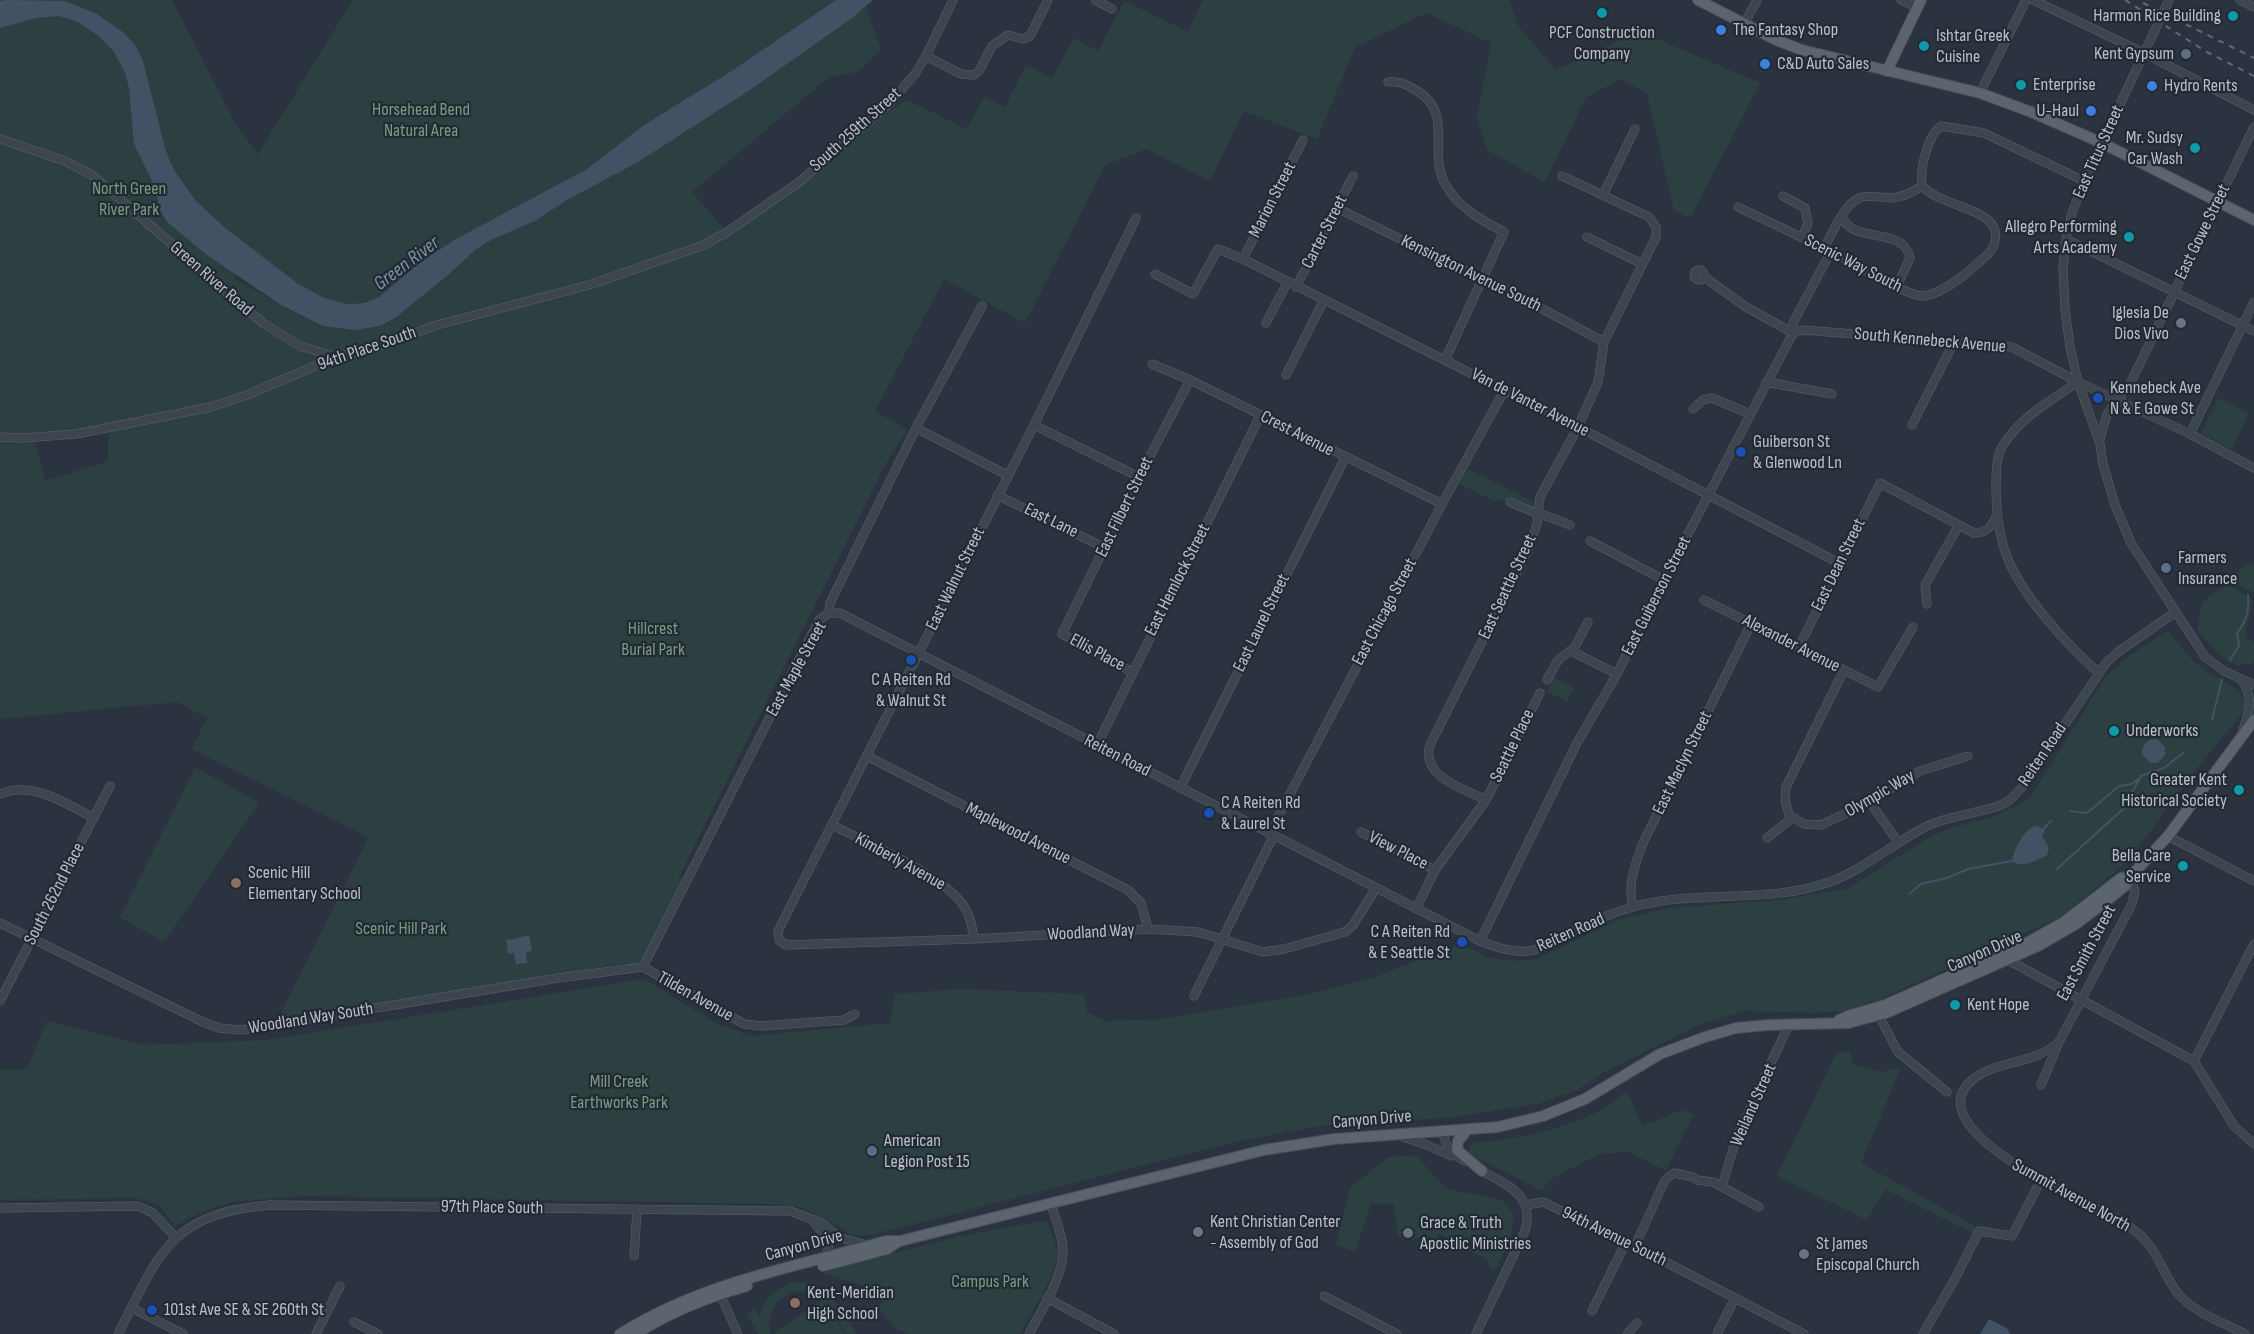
<!DOCTYPE html>
<style>
body{margin:0}
canvas{display:block;background:#2a333f}
</style>
<canvas width="2254" height="1334"></canvas>
<script>
const context = document.querySelector('canvas').getContext('2d');
context.lineJoin = 'round';
function paint(path, color) {
  context.fillStyle = color;
  context.fill(path, 'evenodd');
}
function strokePath(path, color, width, dash) {
  context.strokeStyle = color;
  context.lineWidth = width;
  context.lineCap = dash ? 'butt' : 'round';
  context.setLineDash(dash || []);
  context.stroke(path);
}
function write(font, color, halo, rows, align = 'center') {
  context.font = font + ' "Sofia Sans Condensed",sans-serif';
  context.lineWidth = 4.5;
  context.setLineDash([]);
  context.textBaseline = 'middle';
  context.strokeStyle = halo;
  context.fillStyle = color;
  for (const [text, x, y, turn = 0] of rows) {
    context.save();
    context.translate(x, y);
    context.rotate((+turn || 0) * Math.PI / 180);
    context.textAlign = isNaN(turn) ? turn : align;
    if (halo) context.strokeText(text, 0, 0);
    context.fillText(text, 0, 0);
    context.restore();
  }
}
const green = new Path2D(`
 M 0,0 L 172,0 L 237,127 L 258,154 L 353,0 L 836,0 L 730,72 L 644,125 L 587,169 L 454,240 L 421,262 L 394,286 L 372,301 L 348,304 L 324,298 L 297,283 L 250,248 L 234,278 L 291,311 L 323,326 L 387,323 L 408,308 L 475,250 L 493,239 L 535,221 L 567,200 L 638,162 L 750,90 L 866,7 L 881,50 L 857,72 L 829,77 L 692,192 L 727,232 L 906,100 L 967,129 L 984,97 L 1005,107 L 1026,65 L 1052,78 L 1074,38 L 1098,51 L 1124,1 L 1188,32 L 1203,0 L 1509,0 L 1519,27 L 1556,70 L 1638,31 L 1760,83 L 1690,218 L 1674,210 L 1647,93 L 1621,79 L 1586,97 L 1545,182 L 1487,150 L 1477,117 L 1491,43 L 1426,13 L 1355,47 L 1317,139 L 1244,111 L 1210,181 L 1146,149 L 1105,165 L 1025,323 L 944,279 L 875,411 L 907,430 L 886,463 L 679,877 L 686,882 L 643,967 L 621,964 L 298,1017 L 279,1017 L 369,837 L 192,749 L 207,718 L 177,702 L 0,719 ZM 109,428 L 108,461 L 45,481 L 34,437 Z
 M 2218,398 L 2249,413 L 2232,449 L 2201,434 Z
 M 1467,469 L 1533,502 L 1529,510 L 1510,501 L 1503,500 L 1494,501 L 1459,484 Z
 M 2248,563 L 2254,566 L 2254,592 L 2232,582 L 2231,579 Z
 M 2224,587 L 2235,588 L 2252,600 C 2252,615 2243,626 2247,638 L 2254,642 L 2254,660 L 2252,664 L 2235,665 L 2219,654 L 2198,631 C 2200,624 2199,619 2200,611 C 2202,599 2214,593 2224,587 Z
 M 2168,631 C 2178,642 2186,655 2197,664 C 2214,680 2241,682 2247,707 L 2198,767 L 2129,860 L 2064,915 L 1880,999 L 1844,1011 L 1816,1013 L 1747,1011 L 1720,1018 L 1692,1028 L 1604,1072 L 1577,1090 L 1537,1104 L 1446,1118 L 1331,1124 L 1235,1142 L 870,1235 L 850,1235 L 836,1224 L 803,1208 L 771,1204 L 303,1196 L 231,1202 L 199,1213 L 175,1226 L 158,1204 L 135,1198 L 0,1200 L 0,1069 L 27,1069 L 47,1021 L 143,1045 L 267,1040 L 644,979 L 714,1022 L 751,1036 L 890,1023 L 895,994 L 959,989 L 1084,994 L 1087,1012 L 1106,1021 L 1164,1019 L 1310,994 L 1375,977 L 1461,944 L 1490,958 L 1519,961 L 1537,959 L 1620,919 L 1670,908 L 1777,900 L 1847,889 L 1930,837 L 1948,829 L 1989,818 L 2013,808 L 2031,796 L 2105,678 L 2127,657 Z
 M 1554,678 L 1574,688 L 1567,702 L 1547,691 Z
 M 195,768 L 257,801 L 258,805 L 165,940 L 160,940 L 120,917 Z
 M 1850,1051 L 1853,1065 L 1882,1072 L 1901,1067 L 1861,1163 L 1975,1226 L 1974,1234 L 1885,1189 L 1867,1220 L 1777,1176 L 1837,1052 Z
 M 1627,1091 L 1642,1126 L 1682,1110 L 1693,1115 L 1666,1170 L 1628,1152 L 1599,1154 L 1549,1180 L 1542,1191 L 1468,1153 L 1472,1143 C 1514,1140 1557,1131 1596,1113 C 1607,1107 1617,1098 1627,1091 Z
 M 1415,1155 L 1447,1189 L 1503,1200 L 1514,1215 L 1511,1238 L 1495,1271 L 1490,1268 L 1488,1260 L 1438,1233 L 1437,1239 L 1398,1237 L 1394,1204 L 1371,1203 L 1355,1252 L 1336,1245 L 1350,1188 L 1388,1157 Z
 M 1042,1221 L 1048,1223 L 1058,1253 C 1055,1278 1032,1311 1020,1334 L 909,1334 L 895,1329 L 878,1307 L 892,1294 L 819,1272 L 961,1236 Z
 M 793,1282 C 828,1280 841,1309 857,1334 L 847,1334 L 824,1302 L 845,1334 L 776,1334 L 775,1332 L 822,1300 C 799,1277 761,1303 771,1334 L 759,1334 L 746,1314 L 754,1309 L 760,1317 C 764,1299 776,1288 793,1282 Z`);
const water = new Path2D(`
 M 6,0 L 65,1 L 97,14 L 124,33 L 136,46 L 143,61 L 166,152 L 174,170 L 195,200 L 225,228 L 297,283 L 324,298 L 348,304 L 364,303 L 379,297 L 421,262 L 454,240 L 587,169 L 644,125 L 730,72 L 836,0 L 873,0 L 852,18 L 750,90 L 638,162 L 567,200 L 535,221 L 493,239 L 475,250 L 448,275 L 395,318 L 380,326 L 355,330 L 323,326 L 281,305 L 207,255 L 167,222 L 161,212 L 153,183 L 134,144 L 129,88 L 125,72 L 114,52 L 100,37 L 78,22 L 59,16 L 36,18 L 0,28 L 0,1 Z
 M 2157,739 L 2165,747 L 2165,755 L 2158,763 L 2150,763 L 2142,754 C 2142,744 2148,738 2157,739 Z
 M 2038,826 L 2045,830 L 2042,836 L 2049,848 L 2047,855 C 2037,860 2023,869 2012,861 C 2015,848 2023,828 2038,826 Z
 M 529,935 L 532,951 L 526,952 L 527,963 L 516,964 L 514,953 L 508,954 L 506,939 L 510,940 Z
 M 1989,1319 L 2008,1329 L 2010,1334 L 1980,1334 Z`);
const stream = new Path2D(`
 M 2230,660 L 2239,646 L 2237,633 C 2247,621 2249,610 2248,595
 M 2212,720 L 2222,679
 M 2070,811 L 2087,813 L 2119,786 L 2132,784 L 2138,779
 M 2044,828 L 2051,821
 M 2057,869 L 2123,809 L 2141,776 L 2164,768 L 2183,753
 M 1909,894 L 1921,884 L 1947,878 L 1968,869 L 2012,861`);
const minor = new Path2D(`
 M 1095,0 L 1112,9
 M 1901,0 L 1918,8
 M 2033,0 L 2144,53 L 2254,110
 M 2169,0 L 2084,181 L 2072,213 L 2066,239 L 2063,268 L 2065,309 L 2070,347 L 2078,382 L 2100,444 L 2103,464 L 2115,505 L 2131,543 L 2205,657 L 2224,671 L 2254,685
 M 2240,0 L 2254,7
 M 1744,24 L 1757,0
 M 926,56 L 961,74 L 974,75 L 979,71 L 992,46 L 1008,35 L 1023,39 L 1030,36 L 1048,0
 M 1388,82 C 1399,81 1405,84 1414,89 C 1455,112 1428,147 1444,182 C 1457,207 1481,220 1504,232 L 1445,360
 M 1980,93 L 2026,0
 M 0,139 L 65,161 L 92,175 L 264,324 L 300,346 L 336,357
 M 1603,195 L 1635,129
 M 1783,196 L 1805,208 L 1808,223 L 1802,238
 M 1738,207 C 1768,221 1799,236 1829,251 C 1847,259 1907,297 1923,296 C 1946,293 1972,269 1988,254 C 1996,246 1999,231 1990,222 C 1974,206 1940,204 1922,186 C 1920,169 1927,136 1941,126 L 1984,133 L 2084,181
 M 1337,208 L 1482,279 L 1496,284 L 1604,342
 M 1842,217 C 1853,245 1904,225 1910,258 L 1897,286
 M 1136,218 L 1034,425 L 778,931 L 779,940 L 786,945 L 974,939 L 1148,929 L 1198,932 L 1263,952 L 1284,949 L 1345,932 L 1353,925 L 1376,888
 M 1587,237 L 1642,264
 M 2066,239 L 2254,331
 M 1824,248 C 1833,233 1842,207 1859,198 C 1868,194 1882,198 1892,198 C 1903,197 1913,192 1922,186
 M 1243,259 L 1303,140
 M1694 275a5 5 0 1 1 10 0a5 5 0 1 1-10 0Z
 M 1155,274 L 1193,294 L 1218,249 L 1243,259 L 1578,427 L 1839,563
 M 1704,277 L 1746,307 L 1793,333
 M 1296,287 L 1353,176
 M 1266,323 L 1287,283
 M 1793,333 L 1804,330 L 2012,347 L 2078,382 L 2190,434 L 2254,468
 M 1152,364 L 1190,380 L 1442,504
 M 1286,375 L 1324,300
 M 1766,382 L 1832,394
 M 2078,382 C 2050,401 2020,417 2002,447 C 1996,458 1996,474 1996,487 C 1996,510 1998,532 2006,554 C 2020,594 2067,645 2099,673
 M 1693,409 L 1703,400 L 1712,398 L 1750,414
 M 1034,425 L 1139,477
 M 1912,425 L 1954,342
 M 916,428 L 1007,475
 M 2190,434 L 2254,302
 M 0,437 L 23,438 L 76,434 L 211,407 L 247,395 L 336,357 L 366,351 L 437,325 L 589,285 L 704,245 L 727,232 L 798,183 L 887,106 L 915,74 L 926,56 L 953,0
 M 2100,439 L 2107,414 L 2131,382 L 2254,127
 M 997,495 L 1105,548
 M 1510,502 C 1529,512 1550,516 1570,525
 M 1590,541 L 1664,580
 M 1704,600 L 1878,687 L 1913,627
 M 1927,604 L 1925,585 L 1959,525
 M 829,613 L 840,613 L 1480,941 C 1496,947 1511,953 1529,951 C 1547,949 1562,937 1578,929 C 1596,920 1614,912 1633,907 C 1697,889 1769,905 1832,881 C 1866,868 1894,843 1927,826 C 1950,815 1977,814 2001,805 L 2010,800 L 2025,784 L 2106,663 L 2118,652 L 2174,613
 M 1799,647 L 1880,483 L 1974,533 C 1986,533 1992,527 1996,516
 M 1571,651 L 1617,674
 M 1844,670 L 1786,787 L 1785,800 L 1789,815 L 1804,824 L 1821,825 L 1870,802 L 1920,771 L 1968,756
 M 1132,672 L 1062,634 L 1139,477 L 1190,380
 M 1547,680 L 1558,660 L 1575,647 L 1588,622
 M 2242,680 C 2254,700 2250,709 2243,730
 M 1097,745 L 1260,416
 M 867,756 L 1128,890 L 1141,903 L 1148,929
 M 1180,788 L 1345,458
 M 0,794 C 33,780 65,804 94,818
 M 1486,800 L 1540,693
 M 1870,802 L 1898,842
 M 832,825 C 865,842 948,877 965,908 C 971,917 972,928 974,939
 M 1361,832 L 1435,870
 M 1269,834 L 1442,504 L 1504,391
 M 2168,836 L 2254,881
 M 1767,838 L 1792,818
 M 1633,907 C 1627,884 1635,866 1642,845 L 1751,624
 M 1416,909 L 1435,870 L 1486,800 C 1465,789 1420,777 1430,745 L 1527,552 L 1537,524 L 1540,497 L 1578,427 L 1598,382 L 1604,342 L 1656,237 L 1656,227 L 1649,217 L 1562,176
 M 0,923 L 203,1022 L 219,1028 L 240,1030 L 255,1028 L 558,978 L 643,967
 M 1480,941 L 1577,743 L 1617,674 L 1664,580 L 1793,333 L 1793,323 L 1831,251
 M 2008,960 L 2194,1061 L 2234,1126 L 2254,1144
 M 643,967 L 819,620 L 829,613 L 830,603 L 916,428 L 982,306
 M 643,967 L 744,1024 L 761,1026 L 844,1020 L 855,1014
 M 1194,996 L 1273,837
 M 0,1001 L 110,786
 M 1879,1016 L 1898,1052 L 1947,1092
 M 2059,1042 C 2034,1065 1996,1060 1972,1080 C 1914,1129 2089,1204 2119,1220 C 2128,1226 2138,1232 2145,1240 C 2160,1256 2165,1279 2180,1296 C 2196,1313 2224,1323 2245,1334
 M 2194,1061 L 2254,944
 M 2041,1085 L 2059,1042 L 2132,904 L 2135,891 L 2130,877
 M 1443,1131 C 1445,1147 1451,1153 1465,1161
 M 1401,1136 L 1427,1145 L 1451,1156
 M 1722,1186 L 1736,1139 L 1789,1024
 M 1526,1205 L 1543,1202 L 1635,1246 L 1804,1334
 M 0,1208 L 138,1206 L 153,1213 L 176,1238
 M 814,1222 L 829,1241 L 828,1251 L 823,1258
 M 1635,1246 L 1665,1180 L 1674,1173 L 1693,1177 L 1697,1180 L 1713,1182 L 1759,1207
 M 634,1256 L 637,1210
 M 720,1294 L 738,1334
 M 1324,1296 L 1397,1334
 M 1047,1298 L 1114,1334
 M 132,1308 L 183,1334
 M 1592,1311 L 1626,1242
 M 354,1322 L 378,1334
 M 118,1334 C 159,1254 170,1213 270,1205 L 790,1211 L 822,1223 L 841,1238 L 867,1245
 M 316,1334 L 340,1286
 M 1029,1334 C 1041,1311 1065,1274 1063,1248 C 1062,1234 1055,1218 1051,1204
 M 1476,1334 L 1525,1231 C 1536,1194 1504,1183 1478,1169
 M 1627,1334 L 1637,1323
 M 1717,1334 L 1735,1298
 M 1923,1334 L 1957,1275 L 1979,1231 L 2012,1236 L 2041,1180`);
const major = new Path2D(`
 M 1698,0 L 1776,40 L 1802,50 L 1980,93 L 2031,112 L 2102,143 L 2254,220
 M 1887,71 L 1921,0
 M 1839,1020 L 1848,1016 L 1885,1005 L 2030,941 L 2064,922 L 2121,878 L 2130,877
 M 1468,1129 L 1458,1141 L 1457,1150 L 1482,1171
 M 823,1266 L 887,1249 L 899,1241
 M 620,1334 C 699,1285 780,1270 868,1246 L 886,1241 L 900,1241 L 1264,1150 L 1334,1139 L 1498,1127 L 1543,1116 L 1585,1099 L 1660,1054 L 1705,1037 L 1736,1028 L 1768,1025 L 1848,1023 L 1886,1013 L 2038,946 L 2076,924 L 2104,903 L 2126,885 L 2130,877 L 2168,836 L 2254,720
 M 636,1334 C 671,1311 708,1297 747,1286`);
const rail = new Path2D(`
 M 2125,0 L 2205,51 L 2254,76
 M 2143,3 L 2254,58`);
const markers = [
 [1602,13,6,"#0f9aa8"],
 [2233,16,6,"#0f9aa8"],
 [1721,30,6,"#3f7fe0"],
 [1924,46,6,"#0f9aa8"],
 [2186,54,6,"#5c6f8a"],
 [1765,64,6,"#3f7fe0"],
 [2021,85,6,"#0f9aa8"],
 [2152,86,6,"#3f7fe0"],
 [2091,111,6,"#3f7fe0"],
 [2195,148,6,"#0f9aa8"],
 [2129,237,6,"#0f9aa8"],
 [2181,323,6,"#6b7280"],
 [2098,398,6,"#1a4fb4"],
 [1741,452,6,"#1a4fb4"],
 [2166,568,6,"#5c6f8a"],
 [911,660,6,"#1a4fb4"],
 [2114,731,6,"#0f9aa8"],
 [2239,790,6,"#0f9aa8"],
 [1209,813,6,"#1a4fb4"],
 [2183,866,6,"#0f9aa8"],
 [236,883,6,"#8d6e63"],
 [1462,942,6,"#1a4fb4"],
 [1955,1005,6,"#0f9aa8"],
 [872,1151,6,"#5c6f8a"],
 [1198,1232,6,"#6b7280"],
 [1408,1233,6,"#6b7280"],
 [1804,1254,6,"#6b7280"],
 [795,1303,6,"#8d6e63"],
 [152,1310,6,"#1a4fb4"]
];
const poiNames = [
 ["Harmon Rice Building",2221,16,"right"],
 ["The Fantasy Shop",1733,30],
 ["PCF Construction",1602,33,"center"],
 ["Company",1602,54,"center"],
 ["Ishtar Greek",1936,36],
 ["Cuisine",1936,57],
 ["Kent Gypsum",2174,54,"right"],
 ["C&D Auto Sales",1777,64],
 ["Enterprise",2033,85],
 ["Hydro Rents",2164,86],
 ["U-Haul",2079,111,"right"],
 ["Mr. Sudsy",2183,138,"right"],
 ["Car Wash",2183,159,"right"],
 ["Allegro Performing",2117,227,"right"],
 ["Arts Academy",2117,248,"right"],
 ["Iglesia De",2169,313,"right"],
 ["Dios Vivo",2169,334,"right"],
 ["Kennebeck Ave",2110,388],
 ["N & E Gowe St",2110,409],
 ["Guiberson St",1753,442],
 ["& Glenwood Ln",1753,463],
 ["Farmers",2178,558],
 ["Insurance",2178,579],
 ["C A Reiten Rd",911,680,"center"],
 ["& Walnut St",911,701,"center"],
 ["Underworks",2126,731],
 ["Greater Kent",2227,780,"right"],
 ["Historical Society",2227,801,"right"],
 ["C A Reiten Rd",1221,803],
 ["& Laurel St",1221,824],
 ["Bella Care",2171,856,"right"],
 ["Service",2171,877,"right"],
 ["Scenic Hill",248,873],
 ["Elementary School",248,894],
 ["C A Reiten Rd",1450,932,"right"],
 ["& E Seattle St",1450,953,"right"],
 ["Kent Hope",1967,1005],
 ["American",884,1141],
 ["Legion Post 15",884,1162],
 ["Kent Christian Center",1210,1222],
 ["- Assembly of God",1210,1243],
 ["Grace & Truth",1420,1223],
 ["Apostlic Ministries",1420,1244],
 ["St James",1816,1244],
 ["Episcopal Church",1816,1265],
 ["Kent-Meridian",807,1293],
 ["High School",807,1314],
 ["101st Ave SE & SE 260th St",164,1310]
];
const parkNames = [
 ["Horsehead Bend",421,110],
 ["Natural Area",421,131],
 ["North Green",129,189],
 ["River Park",129,210],
 ["Hillcrest",653,629],
 ["Burial Park",653,650],
 ["Scenic Hill Park",401,929],
 ["Mill Creek",619,1082],
 ["Earthworks Park",619,1103],
 ["Campus Park",990,1282]
];
const streetNames = [
 ["South 259th Street",856,130,-42],
 ["East Titus Street",2099,152,-66],
 ["Marion Street",1273,200,-63],
 ["Carter Street",1325,232,-63],
 ["East Gowe Street",2203,232,-64],
 ["Scenic Way South",1853,264,27],
 ["Kensington Avenue South",1471,274,26],
 ["Green River Road",211,279,41],
 ["South Kennebeck Avenue",1930,341,5],
 ["94th Place South",367,349,-19],
 ["Van de Vanter Avenue",1530,403,27],
 ["Crest Avenue",1297,434,27],
 ["East Filbert Street",1125,507,-64],
 ["East Lane",1051,521,26],
 ["East Dean Street",1839,565,-64],
 ["East Walnut Street",956,579,-64],
 ["East Hemlock Street",1178,580,-63],
 ["East Seattle Street",1508,587,-65],
 ["East Guiberson Street",1657,596,-63],
 ["East Chicago Street",1385,612,-62],
 ["East Laurel Street",1262,623,-64],
 ["Alexander Avenue",1791,644,27],
 ["Ellis Place",1097,653,28],
 ["East Maple Street",797,669,-61],
 ["Seattle Place",1513,746,-64],
 ["Reiten Road",2043,755,-56],
 ["Reiten Road",1117,756,27],
 ["East Maclyn Street",1683,763,-64],
 ["Olympic Way",1880,794,-30],
 ["Maplewood Avenue",1018,834,27],
 ["View Place",1398,851,27],
 ["Kimberly Avenue",900,862,29],
 ["South 262nd Place",55,894,-63],
 ["Woodland Way",1091,933,-3],
 ["Reiten Road",1571,933,-24],
 ["Canyon Drive",1985,952,-24],
 ["East Smith Street",2087,953,-62],
 ["Tilden Avenue",695,997,29],
 ["Woodland Way South",311,1019,-9],
 ["Weiland Street",1754,1105,-66],
 ["Canyon Drive",1372,1120,-5],
 ["Summit Avenue North",2071,1196,29],
 ["97th Place South",492,1208,1],
 ["94th Avenue South",1614,1237,26],
 ["Canyon Drive",804,1246,-15]
];
const waterNames = [
 ["Green River",407,264,-37]
];
paint(green, '#2d4041');
paint(water, '#425265');
strokePath(stream, '#425265', 2);
strokePath(minor, '#5b636c', 9);
strokePath(major, '#474e58', 12);
strokePath(minor, '#3d454f', 8);
strokePath(major, '#5c646e', 10);
strokePath(rail, '#606a75', 2, [6, 6]);
for (const [x, y, r, color] of markers) {
  const dot = new Path2D();
  dot.arc(x, y, r, 0, 2 * Math.PI);
  context.fillStyle = color;
  context.fill(dot);
  strokePath(dot, '#222a34', 2);
}
write('18px', '#bac0c9', '#222a34', poiNames, 'left');
write('18px', '#7b9c82', '#222a34', parkNames);
write('18px', '#bac0c9', '#222a34', streetNames);
write('italic 20px', '#7f92a8', '#222a34', waterNames);
</script>
